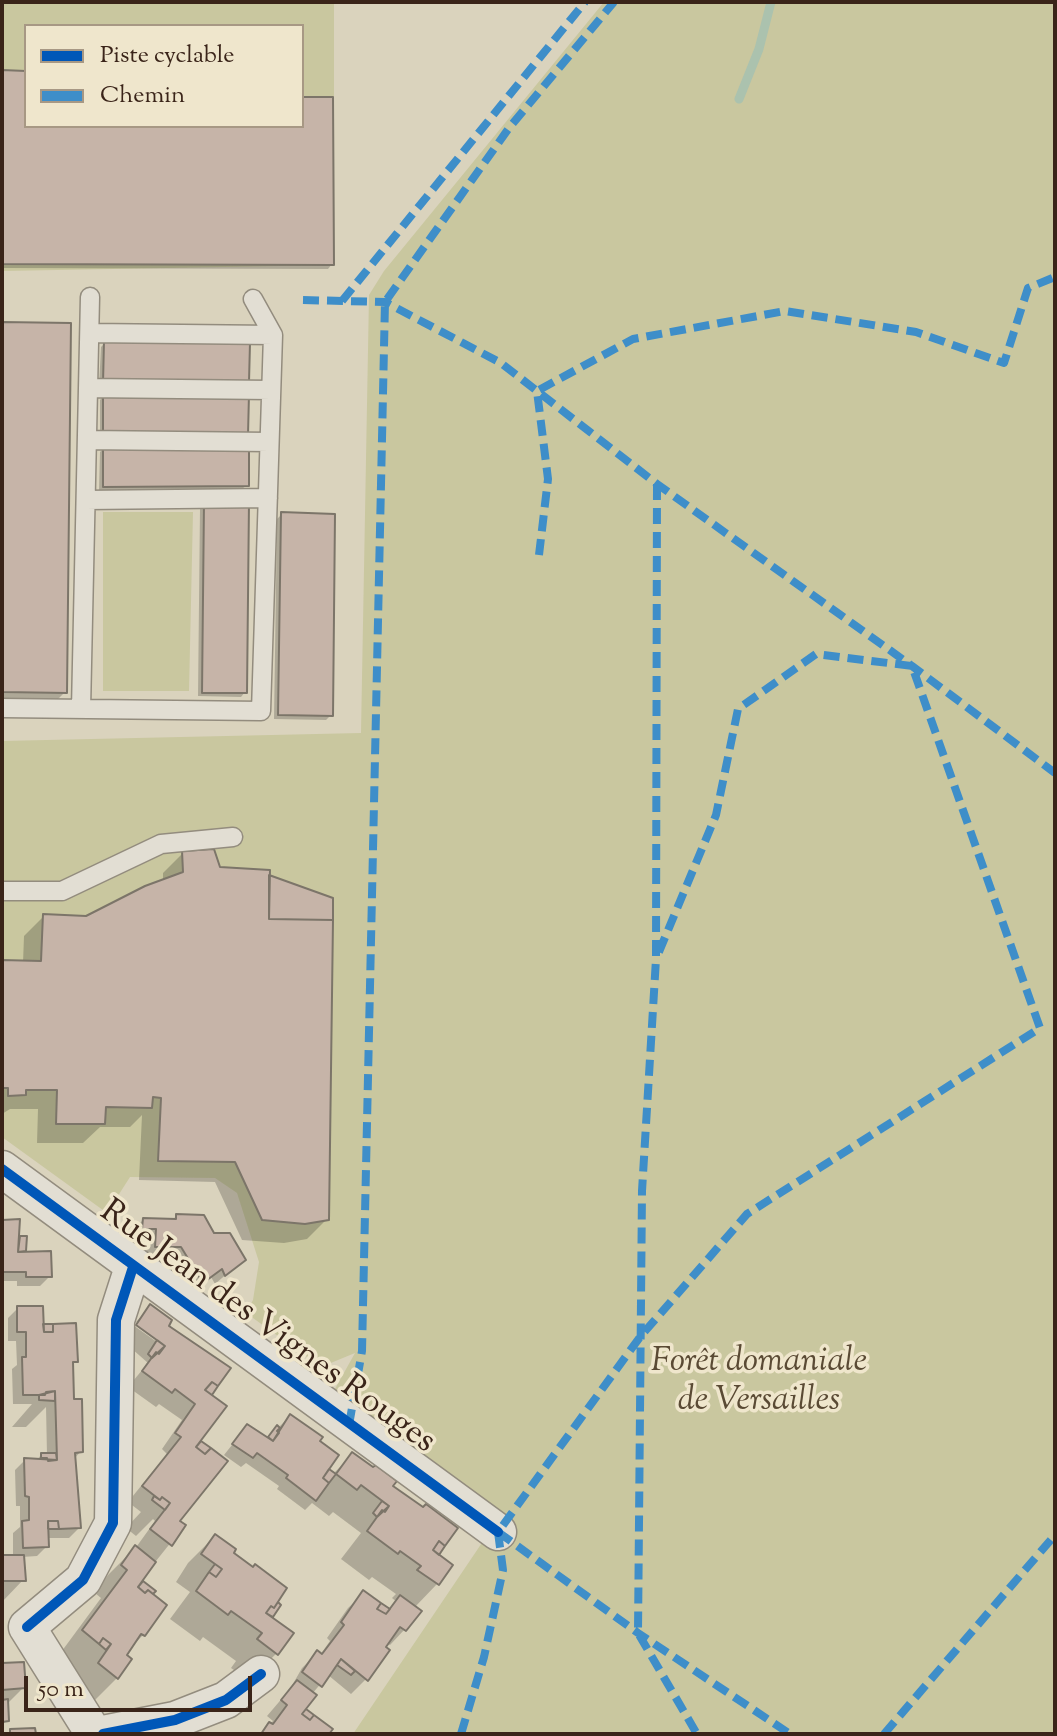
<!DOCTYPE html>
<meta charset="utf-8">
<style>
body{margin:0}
#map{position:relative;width:1057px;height:1736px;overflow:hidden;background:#dad3bd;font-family:"Sorts Mill Goudy",serif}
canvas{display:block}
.frame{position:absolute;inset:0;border:4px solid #3a2419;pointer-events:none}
.legend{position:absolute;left:24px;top:24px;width:280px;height:104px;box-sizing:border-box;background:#efe6cc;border:2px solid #a79884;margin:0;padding:10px 14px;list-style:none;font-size:24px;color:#3a2419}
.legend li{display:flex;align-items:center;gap:16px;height:40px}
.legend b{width:40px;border:2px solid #a79884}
.scale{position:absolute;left:24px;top:1676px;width:228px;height:36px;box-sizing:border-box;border:4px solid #3a2419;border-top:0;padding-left:10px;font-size:24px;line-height:28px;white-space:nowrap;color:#3a2419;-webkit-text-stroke:6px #efe6cc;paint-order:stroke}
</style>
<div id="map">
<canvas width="1057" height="1736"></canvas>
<div class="frame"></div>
<ul class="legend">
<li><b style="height:10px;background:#0057b8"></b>Piste cyclable</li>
<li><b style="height:10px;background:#3e8ec9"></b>Chemin</li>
</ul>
<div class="scale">50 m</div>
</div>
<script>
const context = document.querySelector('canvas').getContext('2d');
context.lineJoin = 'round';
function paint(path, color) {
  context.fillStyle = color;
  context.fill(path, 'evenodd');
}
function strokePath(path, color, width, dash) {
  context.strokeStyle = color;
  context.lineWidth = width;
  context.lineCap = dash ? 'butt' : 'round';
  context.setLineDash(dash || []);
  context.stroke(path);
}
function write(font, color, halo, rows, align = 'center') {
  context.font = font + ' "Sorts Mill Goudy",serif';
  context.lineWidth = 7;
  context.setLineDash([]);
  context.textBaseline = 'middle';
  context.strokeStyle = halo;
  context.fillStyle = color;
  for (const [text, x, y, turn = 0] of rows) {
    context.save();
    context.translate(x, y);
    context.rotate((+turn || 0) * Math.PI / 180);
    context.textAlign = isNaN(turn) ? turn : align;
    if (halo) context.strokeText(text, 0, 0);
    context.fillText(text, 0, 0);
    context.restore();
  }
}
const green = new Path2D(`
 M 2,2 L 334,2 L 334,265 L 2,271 ZM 26,26 L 302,26 L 302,126 L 26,126 Z
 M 604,2 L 1055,2 L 1055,1734 L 353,1734 L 496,1522 L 331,1396 L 355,1353 L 321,1367 L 246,1313 L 253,1300 L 259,1262 L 237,1193 L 215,1178 L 130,1177 L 107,1213 L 2,1137 L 2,741 L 361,733 L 369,295 L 384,271 Z
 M 103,512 L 193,512 L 189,691 L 103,691 Z`);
const shadow = new Path2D(`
 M 2,72 L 26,73 L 26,126 L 302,126 L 302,99 L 332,264 L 328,269 L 2,268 Z
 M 2,324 L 65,692 L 55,702 L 2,702 Z
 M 105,343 L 243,386 L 99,386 L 101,347 Z
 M 104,395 L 242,438 L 100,438 L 100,400 Z
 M 104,448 L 247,485 L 242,489 L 99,491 L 100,452 Z
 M 205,503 L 245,692 L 241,697 L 198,696 L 200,508 Z
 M 282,514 L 331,715 L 326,720 L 274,719 L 277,519 Z
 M 183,853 L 327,1219 L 307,1239 L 284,1243 L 242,1240 L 215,1182 L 139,1180 L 142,1115 L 130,1127 L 100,1127 L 83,1143 L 37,1143 L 38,1109 L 10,1109 L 2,1114 L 2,962 L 23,963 L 24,936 L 44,916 L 86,918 L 163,881 L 163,873 Z
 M 176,1216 L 213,1235 L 243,1260 L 215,1284 L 211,1277 L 193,1291 L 171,1256 L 146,1257 L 147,1238 L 133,1239 L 133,1230 L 143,1220 L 172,1221 Z
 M 2,1222 L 16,1242 L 21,1238 L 24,1251 L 21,1254 L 50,1276 L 40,1286 L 17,1286 L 17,1281 L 2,1281 Z
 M 150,1307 L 166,1326 L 228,1369 L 209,1395 L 198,1441 L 225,1462 L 178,1521 L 184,1526 L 140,1581 L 153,1591 L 143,1635 L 124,1655 L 129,1659 L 117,1678 L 90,1705 L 72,1691 L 81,1678 L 56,1659 L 101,1598 L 95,1593 L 108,1575 L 137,1546 L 155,1521 L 153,1519 L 136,1536 L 126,1528 L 141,1512 L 128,1502 L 167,1454 L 162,1449 L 182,1420 L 159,1404 L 156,1407 L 128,1387 L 148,1363 L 123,1341 L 133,1325 L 157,1342 L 157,1337 L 136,1322 Z
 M 18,1308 L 42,1326 L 76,1361 L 71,1366 L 72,1401 L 81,1451 L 74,1459 L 79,1528 L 69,1538 L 47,1538 L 47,1546 L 37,1556 L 22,1557 L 23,1580 L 2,1602 L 2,1557 L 13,1557 L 13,1533 L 20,1527 L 20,1506 L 16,1506 L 15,1470 L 25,1460 L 36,1461 L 41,1455 L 47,1455 L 46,1407 L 26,1427 L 12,1427 L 32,1404 L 13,1404 L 12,1369 L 17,1365 L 16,1341 L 8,1341 L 8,1318 Z
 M 290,1416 L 317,1442 L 320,1478 L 333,1474 L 352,1455 L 391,1486 L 437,1555 L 450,1566 L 437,1584 L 414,1608 L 405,1629 L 390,1645 L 386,1643 L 383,1647 L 387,1651 L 366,1679 L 351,1694 L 328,1675 L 312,1694 L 304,1709 L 326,1734 L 260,1734 L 273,1721 L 267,1716 L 290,1689 L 302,1668 L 317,1653 L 320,1655 L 330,1641 L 327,1638 L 348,1608 L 364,1593 L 388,1610 L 397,1602 L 392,1598 L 396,1594 L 372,1577 L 369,1580 L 341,1559 L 361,1533 L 333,1512 L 329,1516 L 312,1503 L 305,1510 L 277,1489 L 279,1486 L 246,1463 L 241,1467 L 224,1455 L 247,1426 L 267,1439 Z
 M 215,1536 L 272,1611 L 278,1605 L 270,1618 L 277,1653 L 249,1680 L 231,1668 L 236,1661 L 203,1637 L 200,1641 L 170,1619 L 190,1592 L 176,1582 L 188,1563 Z
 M 2,1665 L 24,1687 L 6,1705 L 7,1720 L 2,1725 Z`);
const stream = new Path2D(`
 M 739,99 L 759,49 L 771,2`);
const building = new Path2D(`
 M 2,70 L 26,71 L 26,126 L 302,126 L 302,97 L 333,97 L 334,265 L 2,264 Z
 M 2,322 L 71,323 L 67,693 L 2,692 Z
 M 104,341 L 250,343 L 249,382 L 103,383 Z
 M 103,393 L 249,394 L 248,435 L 103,435 Z
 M 103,446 L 249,447 L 249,486 L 103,487 Z
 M 204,501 L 249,502 L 247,693 L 202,693 Z
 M 281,512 L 335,514 L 333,716 L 278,715 Z
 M 214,849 L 220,867 L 270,870 L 269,919 L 333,920 L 329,1220 L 305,1224 L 262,1220 L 235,1162 L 158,1161 L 161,1098 L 153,1097 L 152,1108 L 106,1107 L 105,1124 L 56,1124 L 57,1090 L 26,1090 L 26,1095 L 8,1096 L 8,1088 L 2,1088 L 2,960 L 41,961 L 43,914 L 86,916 L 145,886 L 183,872 L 182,851 Z
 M 269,875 L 333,898 L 333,920 L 269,919 Z
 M 176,1214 L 204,1215 L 214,1233 L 230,1233 L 246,1260 L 225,1276 L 222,1269 L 203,1283 L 181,1247 L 155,1247 L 156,1229 L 142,1229 L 143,1218 L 176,1219 Z
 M 20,1219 L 18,1252 L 51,1251 L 52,1277 L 26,1277 L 26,1272 L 2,1272 L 2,1220 Z
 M 20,1236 L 27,1236 L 26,1251 L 18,1252 Z
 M 150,1304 L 172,1320 L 169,1326 L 231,1368 L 218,1386 L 212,1382 L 205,1390 L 227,1406 L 196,1447 L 205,1454 L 211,1448 L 228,1461 L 180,1521 L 186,1525 L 172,1546 L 150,1529 L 170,1503 L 162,1497 L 160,1500 L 142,1486 L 181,1437 L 175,1433 L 195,1404 L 175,1389 L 172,1393 L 142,1371 L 156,1352 L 159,1354 L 165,1346 L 136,1325 Z
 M 17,1306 L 43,1306 L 44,1332 L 53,1332 L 53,1324 L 76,1323 L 78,1362 L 73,1362 L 74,1399 L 82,1399 L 83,1452 L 75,1453 L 81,1528 L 59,1529 L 58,1521 L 48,1521 L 49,1547 L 23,1548 L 22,1521 L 29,1520 L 29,1497 L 25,1496 L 24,1458 L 57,1460 L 55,1391 L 46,1392 L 45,1395 L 23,1395 L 22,1357 L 26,1357 L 26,1332 L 17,1332 Z
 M 43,1324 L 53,1324 L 53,1332 L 44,1332 Z
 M 157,1340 L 165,1346 L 152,1358 L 148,1354 Z
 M 212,1382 L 218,1386 L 212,1395 L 205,1390 Z
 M 55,1391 L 55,1401 L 39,1400 L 39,1395 Z
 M 290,1414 L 323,1437 L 320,1441 L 339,1455 L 323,1478 L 329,1483 L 316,1501 L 286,1478 L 288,1475 L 257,1453 L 253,1458 L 232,1444 L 247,1424 L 273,1441 Z
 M 277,1425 L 280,1428 L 277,1431 L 279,1433 L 273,1441 L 268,1437 Z
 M 201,1441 L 211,1448 L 205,1454 L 196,1447 Z
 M 352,1452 L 373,1467 L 376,1465 L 397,1481 L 393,1486 L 423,1507 L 426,1504 L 458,1528 L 445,1546 L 439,1541 L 433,1550 L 453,1565 L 439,1585 L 417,1570 L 421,1566 L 400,1551 L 398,1554 L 367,1531 L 382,1510 L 385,1512 L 389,1506 L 361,1485 L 357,1490 L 336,1474 Z
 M 41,1453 L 56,1453 L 57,1460 L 48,1461 L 47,1458 L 41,1458 Z
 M 329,1469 L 336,1474 L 329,1483 L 323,1478 Z
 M 154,1496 L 160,1500 L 162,1497 L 170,1503 L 165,1510 L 152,1500 Z
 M 382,1501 L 389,1506 L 377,1517 L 373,1513 Z
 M 48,1521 L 58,1521 L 59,1529 L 48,1529 Z
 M 215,1534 L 236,1549 L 234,1553 L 253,1567 L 255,1564 L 287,1588 L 274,1608 L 271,1606 L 266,1613 L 294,1633 L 278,1655 L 257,1639 L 262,1633 L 231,1611 L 228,1615 L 196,1591 L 209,1572 L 216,1577 L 222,1569 L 201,1554 Z
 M 439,1541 L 445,1546 L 439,1555 L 433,1550 Z
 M 135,1545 L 156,1562 L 138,1587 L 145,1593 L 148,1590 L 167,1605 L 145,1636 L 141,1634 L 127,1655 L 132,1659 L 118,1679 L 98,1663 L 111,1644 L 103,1638 L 99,1644 L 82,1630 L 127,1570 L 121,1565 Z
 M 2,1555 L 24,1555 L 26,1581 L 2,1581 Z
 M 215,1564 L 222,1569 L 216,1577 L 209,1572 Z
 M 143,1581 L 156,1591 L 153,1594 L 148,1590 L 145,1593 L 138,1587 Z
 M 363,1590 L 381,1603 L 377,1609 L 386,1614 L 400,1595 L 422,1611 L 406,1631 L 400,1627 L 386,1647 L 390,1650 L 368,1681 L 341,1659 L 322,1687 L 302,1672 L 317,1650 L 322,1654 L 344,1625 L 341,1622 Z
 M 278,1602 L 281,1605 L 273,1617 L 266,1613 L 271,1606 L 274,1608 Z
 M 381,1603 L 390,1609 L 386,1614 L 377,1609 Z
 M 103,1638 L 111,1644 L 106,1650 L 99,1644 Z
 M 341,1659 L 355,1671 L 351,1675 L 337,1665 Z
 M 24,1662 L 26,1688 L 2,1690 L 2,1663 Z
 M 297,1680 L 317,1695 L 302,1714 L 310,1720 L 314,1715 L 333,1729 L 329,1734 L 261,1734 L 269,1722 L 273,1724 L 287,1705 L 281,1700 Z
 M 8,1699 L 9,1721 L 2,1722 L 2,1700 Z
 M 306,1709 L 314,1715 L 310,1720 L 302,1714 Z
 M 35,1728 L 36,1734 L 10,1734 L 10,1729 Z`);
const lane = new Path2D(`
 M 90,333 L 273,335
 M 88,388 L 271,390
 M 87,440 L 269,442
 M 86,500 L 268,498
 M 2,708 L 261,711 L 273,335 L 253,299
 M 81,709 L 90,297
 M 2,891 L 62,891 L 161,844 L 233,837`);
const street = new Path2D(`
 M 2,1169 L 498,1532
 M 27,1627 L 83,1580 L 113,1523 L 116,1320 L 133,1267
 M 27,1627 L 94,1734
 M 103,1734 L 175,1720 L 226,1700 L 261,1674`);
const quiet = new Path2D(`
 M 303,300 L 385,302 L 501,363 L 657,484 L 912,666 L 1055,773
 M 342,301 L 585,2
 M 657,484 L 656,959 L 642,1191 L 638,1633 L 697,1734
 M 539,555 L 548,479 L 537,391 L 633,339 L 785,311 L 916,332 L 1004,363 L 1028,288 L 1055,277
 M 349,1425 L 362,1351 L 385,302 L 509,128 L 614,2
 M 498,1532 L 638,1633 L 790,1734
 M 461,1734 L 484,1657 L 503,1570 L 498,1532 L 640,1337 L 747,1214 L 1040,1028 L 912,666 L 816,654 L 738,709 L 716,815 L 656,959
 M 884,1734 L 1055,1535`);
const cycleway = new Path2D(`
 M 2,1169 L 498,1532
 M 27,1627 L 83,1580 L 113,1523 L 116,1320 L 133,1267
 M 103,1734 L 175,1720 L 226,1700 L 261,1674`);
const streetNames = [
 ["Rue Jean des Vignes Rouges",266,1329,36]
];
const parkNames = [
 ["Forêt domaniale",759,1364],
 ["de Versailles",759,1403]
];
paint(green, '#c9c79f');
paint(shadow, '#0003');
strokePath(stream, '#abc2ae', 9);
paint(building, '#c6b4a8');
strokePath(building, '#7c7569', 2);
strokePath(lane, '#938c7e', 21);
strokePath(street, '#938c7e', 39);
strokePath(lane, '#e2ded3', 18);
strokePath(street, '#e2ded3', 36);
strokePath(quiet, '#3e8ec9', 8, [16, 8]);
strokePath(cycleway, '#0057b8', 10);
write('34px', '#3a2419', '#efe6cc', streetNames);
write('italic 34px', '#5a4a34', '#efe6cc', parkNames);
</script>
